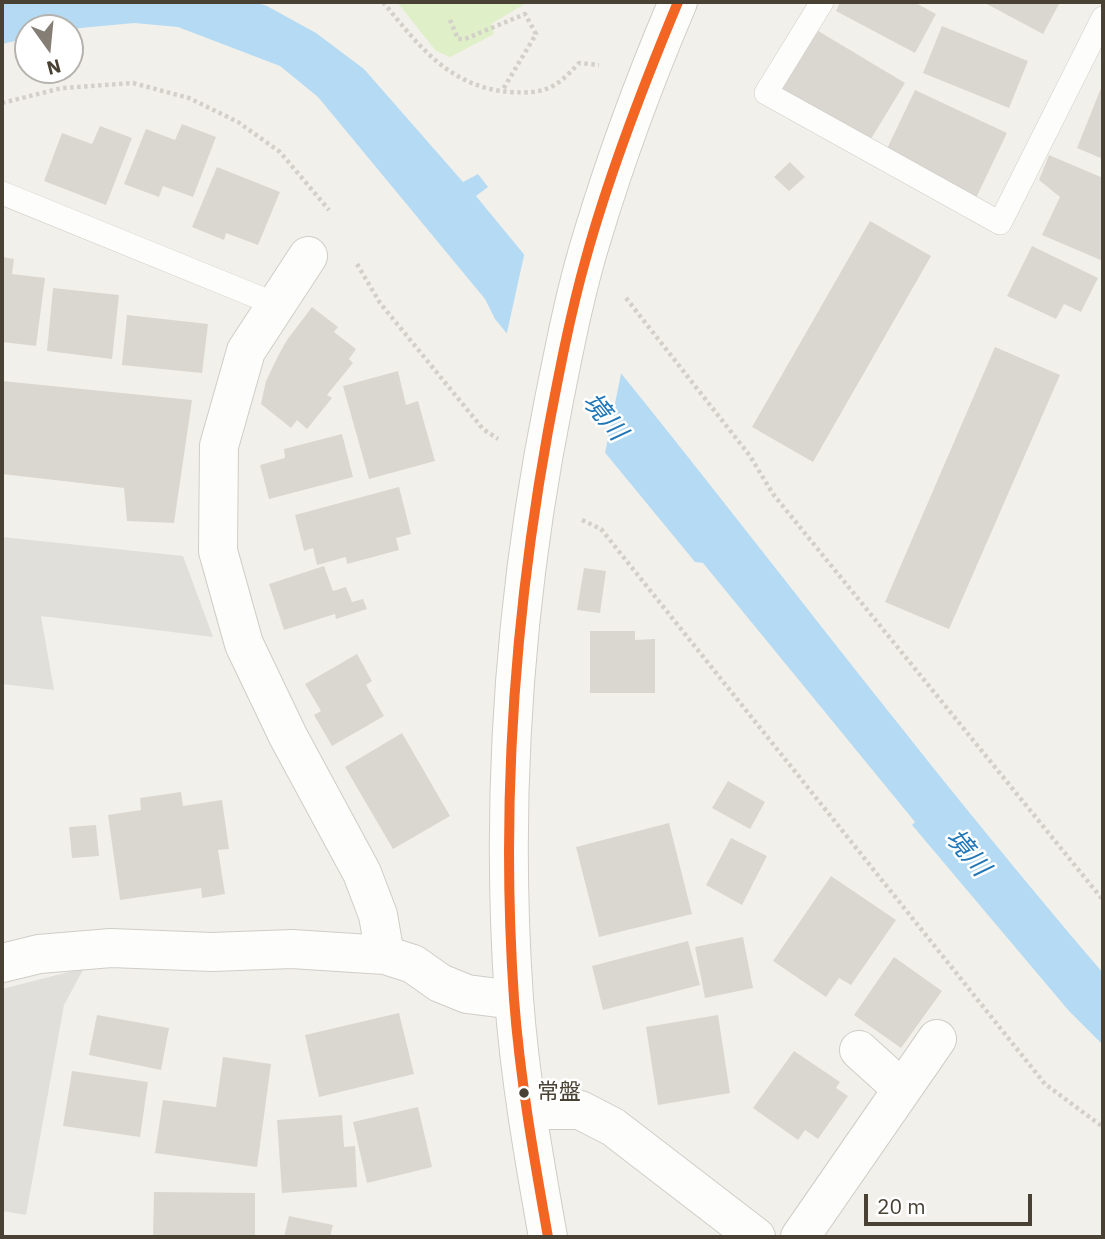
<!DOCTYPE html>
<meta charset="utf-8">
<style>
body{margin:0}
#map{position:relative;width:1105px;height:1239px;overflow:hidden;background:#f2f0ea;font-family:"IBM Plex Sans",sans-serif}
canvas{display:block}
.frame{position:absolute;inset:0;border:4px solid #494134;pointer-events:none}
.north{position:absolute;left:14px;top:14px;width:70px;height:70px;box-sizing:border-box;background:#fff;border:2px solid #b6b3ae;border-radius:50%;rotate:165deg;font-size:19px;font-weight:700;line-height:28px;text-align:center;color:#494134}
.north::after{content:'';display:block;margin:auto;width:24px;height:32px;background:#847e74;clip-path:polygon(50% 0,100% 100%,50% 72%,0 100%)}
.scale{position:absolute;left:864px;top:1194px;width:168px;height:32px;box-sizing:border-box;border:4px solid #494134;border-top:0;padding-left:9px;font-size:21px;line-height:24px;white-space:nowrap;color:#494134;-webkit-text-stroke:5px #fff;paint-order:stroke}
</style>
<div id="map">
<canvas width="1105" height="1239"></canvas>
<div class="frame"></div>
<div class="north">N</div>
<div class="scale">20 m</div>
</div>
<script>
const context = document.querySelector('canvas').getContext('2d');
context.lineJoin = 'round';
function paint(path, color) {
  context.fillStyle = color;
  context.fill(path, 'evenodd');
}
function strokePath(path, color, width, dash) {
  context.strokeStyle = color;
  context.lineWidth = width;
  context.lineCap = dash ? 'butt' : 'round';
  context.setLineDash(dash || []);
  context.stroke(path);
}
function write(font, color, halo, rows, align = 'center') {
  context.font = font + ' "IBM Plex Sans","Noto Sans JP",sans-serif';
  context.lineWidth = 5;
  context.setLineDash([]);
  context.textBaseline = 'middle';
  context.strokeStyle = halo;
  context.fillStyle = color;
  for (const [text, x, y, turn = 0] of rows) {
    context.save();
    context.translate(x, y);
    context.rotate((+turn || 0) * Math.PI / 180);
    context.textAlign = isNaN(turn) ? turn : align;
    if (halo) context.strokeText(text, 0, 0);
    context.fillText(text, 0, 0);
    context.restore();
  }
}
const green = new Path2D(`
 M 397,2 L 528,2 L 491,24 L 494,34 L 450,57 L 436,51 Z`);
const parking = new Path2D(`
 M 2,537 L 183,556 L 213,637 L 41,616 L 54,690 L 2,684 Z
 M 84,968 L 64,1005 L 26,1215 L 2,1211 L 2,989 Z`);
const water = new Path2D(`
 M 2,2 L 255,2 L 267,6 L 316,33 L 364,69 L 463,182 L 478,174 L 488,187 L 476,196 C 535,268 595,340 653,413 C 802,600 947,791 1103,973 L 1103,1045 L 1069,1011 L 912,825 L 915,822 L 703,563 L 695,562 L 495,319 L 485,299 L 318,97 L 280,66 L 178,27 L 134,23 L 70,29 L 28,28 L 28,38 L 2,44 Z`);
const pier = new Path2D(`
 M 525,251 L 622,369 L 604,458 L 506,337 Z`);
const building = new Path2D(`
 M 840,2 L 914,2 L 936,14 L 915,53 L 836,11 Z
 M 983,2 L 1060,2 L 1043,34 Z
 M 942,26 L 1028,61 L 1009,108 L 923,73 Z
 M 815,29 L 905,83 L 866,147 L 776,93 Z
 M 1101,88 L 1103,89 L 1103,159 L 1077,148 Z
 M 915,90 L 1007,133 L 976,198 L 884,155 Z
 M 182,124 L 216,137 L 193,197 L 163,186 L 159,197 L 124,184 L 146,129 L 175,140 Z
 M 100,126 L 132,138 L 106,205 L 44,181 L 62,133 L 92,144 Z
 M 1049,155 L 1103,178 L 1103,261 L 1042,235 L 1060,197 L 1039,180 Z
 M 790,162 L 805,177 L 789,191 L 774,177 Z
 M 217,167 L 280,192 L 258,245 L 226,233 L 224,240 L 192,227 Z
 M 870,221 L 931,256 L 813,462 L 752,427 Z
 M 1032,246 L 1098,278 L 1081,312 L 1064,304 L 1056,319 L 1007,296 Z
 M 2,257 L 14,259 L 12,274 L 45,278 L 36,346 L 2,342 Z
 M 53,288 L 119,295 L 112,359 L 47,351 Z
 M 312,307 L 338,327 L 334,332 L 356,349 L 349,359 L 353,363 L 327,395 L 332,398 L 307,429 L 297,420 L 291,428 L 261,404 L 266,381 L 278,356 L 287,340 Z
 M 127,315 L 208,324 L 202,373 L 122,365 Z
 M 995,347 L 1060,375 L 949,629 L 885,602 Z
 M 398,371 L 406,405 L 418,401 L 435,461 L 369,479 L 343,386 Z
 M 2,381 L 192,400 L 174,523 L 127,521 L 124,488 L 2,474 Z
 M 342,434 L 353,477 L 269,499 L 260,465 L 285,458 L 284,449 Z
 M 399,487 L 411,534 L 396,538 L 399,550 L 347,564 L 346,557 L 317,565 L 313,548 L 304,551 L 295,515 Z
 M 324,566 L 333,591 L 346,587 L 352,602 L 363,599 L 367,609 L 336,619 L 335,614 L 284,630 L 269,584 Z
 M 584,568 L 606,571 L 600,613 L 577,610 Z
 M 590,631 L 635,631 L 635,640 L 655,639 L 655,693 L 590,693 Z
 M 357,654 L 372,681 L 366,685 L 384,716 L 332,746 L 314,715 L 321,711 L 305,684 Z
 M 402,733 L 450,816 L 393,849 L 345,767 Z
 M 728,781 L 765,802 L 750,829 L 712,808 Z
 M 181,792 L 183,806 L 222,800 L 229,849 L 218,850 L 225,894 L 202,898 L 201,888 L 120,900 L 108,815 L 141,810 L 140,798 Z
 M 669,823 L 692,914 L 599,937 L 576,847 Z
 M 96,825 L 99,856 L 72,858 L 69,827 Z
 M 731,838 L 767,856 L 742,905 L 706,885 Z
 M 831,876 L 896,920 L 851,985 L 839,978 L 826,997 L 773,961 Z
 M 743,937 L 753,988 L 705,998 L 695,947 Z
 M 688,941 L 700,985 L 603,1010 L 592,966 Z
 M 894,957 L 942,991 L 901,1048 L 854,1015 Z
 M 399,1013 L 414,1074 L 319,1097 L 305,1035 Z
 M 97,1015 L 169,1028 L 161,1070 L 89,1055 Z
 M 718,1015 L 730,1093 L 658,1105 L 646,1027 Z
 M 794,1051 L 840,1082 L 836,1088 L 848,1096 L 818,1139 L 805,1130 L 798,1140 L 753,1108 Z
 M 223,1057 L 271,1064 L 257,1167 L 155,1153 L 163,1100 L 216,1107 Z
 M 72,1071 L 148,1082 L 140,1137 L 63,1126 Z
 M 418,1107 L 432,1167 L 367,1183 L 353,1122 Z
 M 342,1115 L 344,1147 L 355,1146 L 357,1187 L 282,1193 L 277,1120 Z
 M 154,1192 L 255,1193 L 255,1237 L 153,1237 Z
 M 289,1216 L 333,1225 L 330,1237 L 284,1237 Z`);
const path = new Path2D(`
 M 383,2 C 419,46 449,87 510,92 C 545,94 555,89 579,63 L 599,65
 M 450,20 L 458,39 L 465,39 L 525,14 L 536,34 L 502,91
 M 2,103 L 62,88 L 133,83 L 189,98 L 238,122 L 280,152 L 329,210
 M 357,264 L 380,303 L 483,429 L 498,439
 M 626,298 L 750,456 L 773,494 L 1103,900
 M 582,520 L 601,529 L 1045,1084 L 1103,1127`);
const service = new Path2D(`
 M 822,2 L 766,93 L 1000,223 L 1103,18
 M 2,193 L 275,304`);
const minor = new Path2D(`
 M 308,256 L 246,351 L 219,446 L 218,551 L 244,644 L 288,736 L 362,873 L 378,915 L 385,955
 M 2,963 L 39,954 L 111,948 L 212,952 L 292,949 L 385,955 L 413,964 L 440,983 L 467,994 L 514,1000
 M 859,1050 L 902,1089
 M 527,1110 L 580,1110 L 613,1127 L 756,1237
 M 800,1237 L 937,1039`);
const tertiary = new Path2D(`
 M 548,1237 C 534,1159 520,1079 514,999 C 500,796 514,599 554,400 C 565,345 576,288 593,234 C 617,155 646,77 678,2`);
const bus1 = new Path2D(`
 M 548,1237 C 534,1158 520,1079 514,999 C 501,809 514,618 548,431 C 559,373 570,315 586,258 C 610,171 643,86 678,2`);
const markers = [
 [524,1093,6,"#494134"]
];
const busNames = [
 ["常盤",537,1093]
];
const waterNames = [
 ["境川",604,417,51],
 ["境川",967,853,50]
];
paint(green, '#dfefc7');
paint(parking, '#e1dfd9');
paint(water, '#b5dbf4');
paint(pier, '#f2f0ea');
paint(building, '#dad7d0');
strokePath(service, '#d0cdc7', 24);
strokePath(minor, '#d0cdc7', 40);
strokePath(tertiary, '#d0cdc7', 40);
strokePath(path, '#d2d0c9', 4.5, [3.5, 3.5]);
strokePath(service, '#fdfdfc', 23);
strokePath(minor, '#fdfdfc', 38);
strokePath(tertiary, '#fdfdfc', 38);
strokePath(bus1, '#f26522', 10);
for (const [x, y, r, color] of markers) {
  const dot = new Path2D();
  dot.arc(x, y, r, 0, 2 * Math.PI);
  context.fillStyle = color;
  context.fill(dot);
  strokePath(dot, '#fff', 2.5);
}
write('22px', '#494134', '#fff', busNames, 'left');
write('italic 26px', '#2077b8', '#fff', waterNames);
</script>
